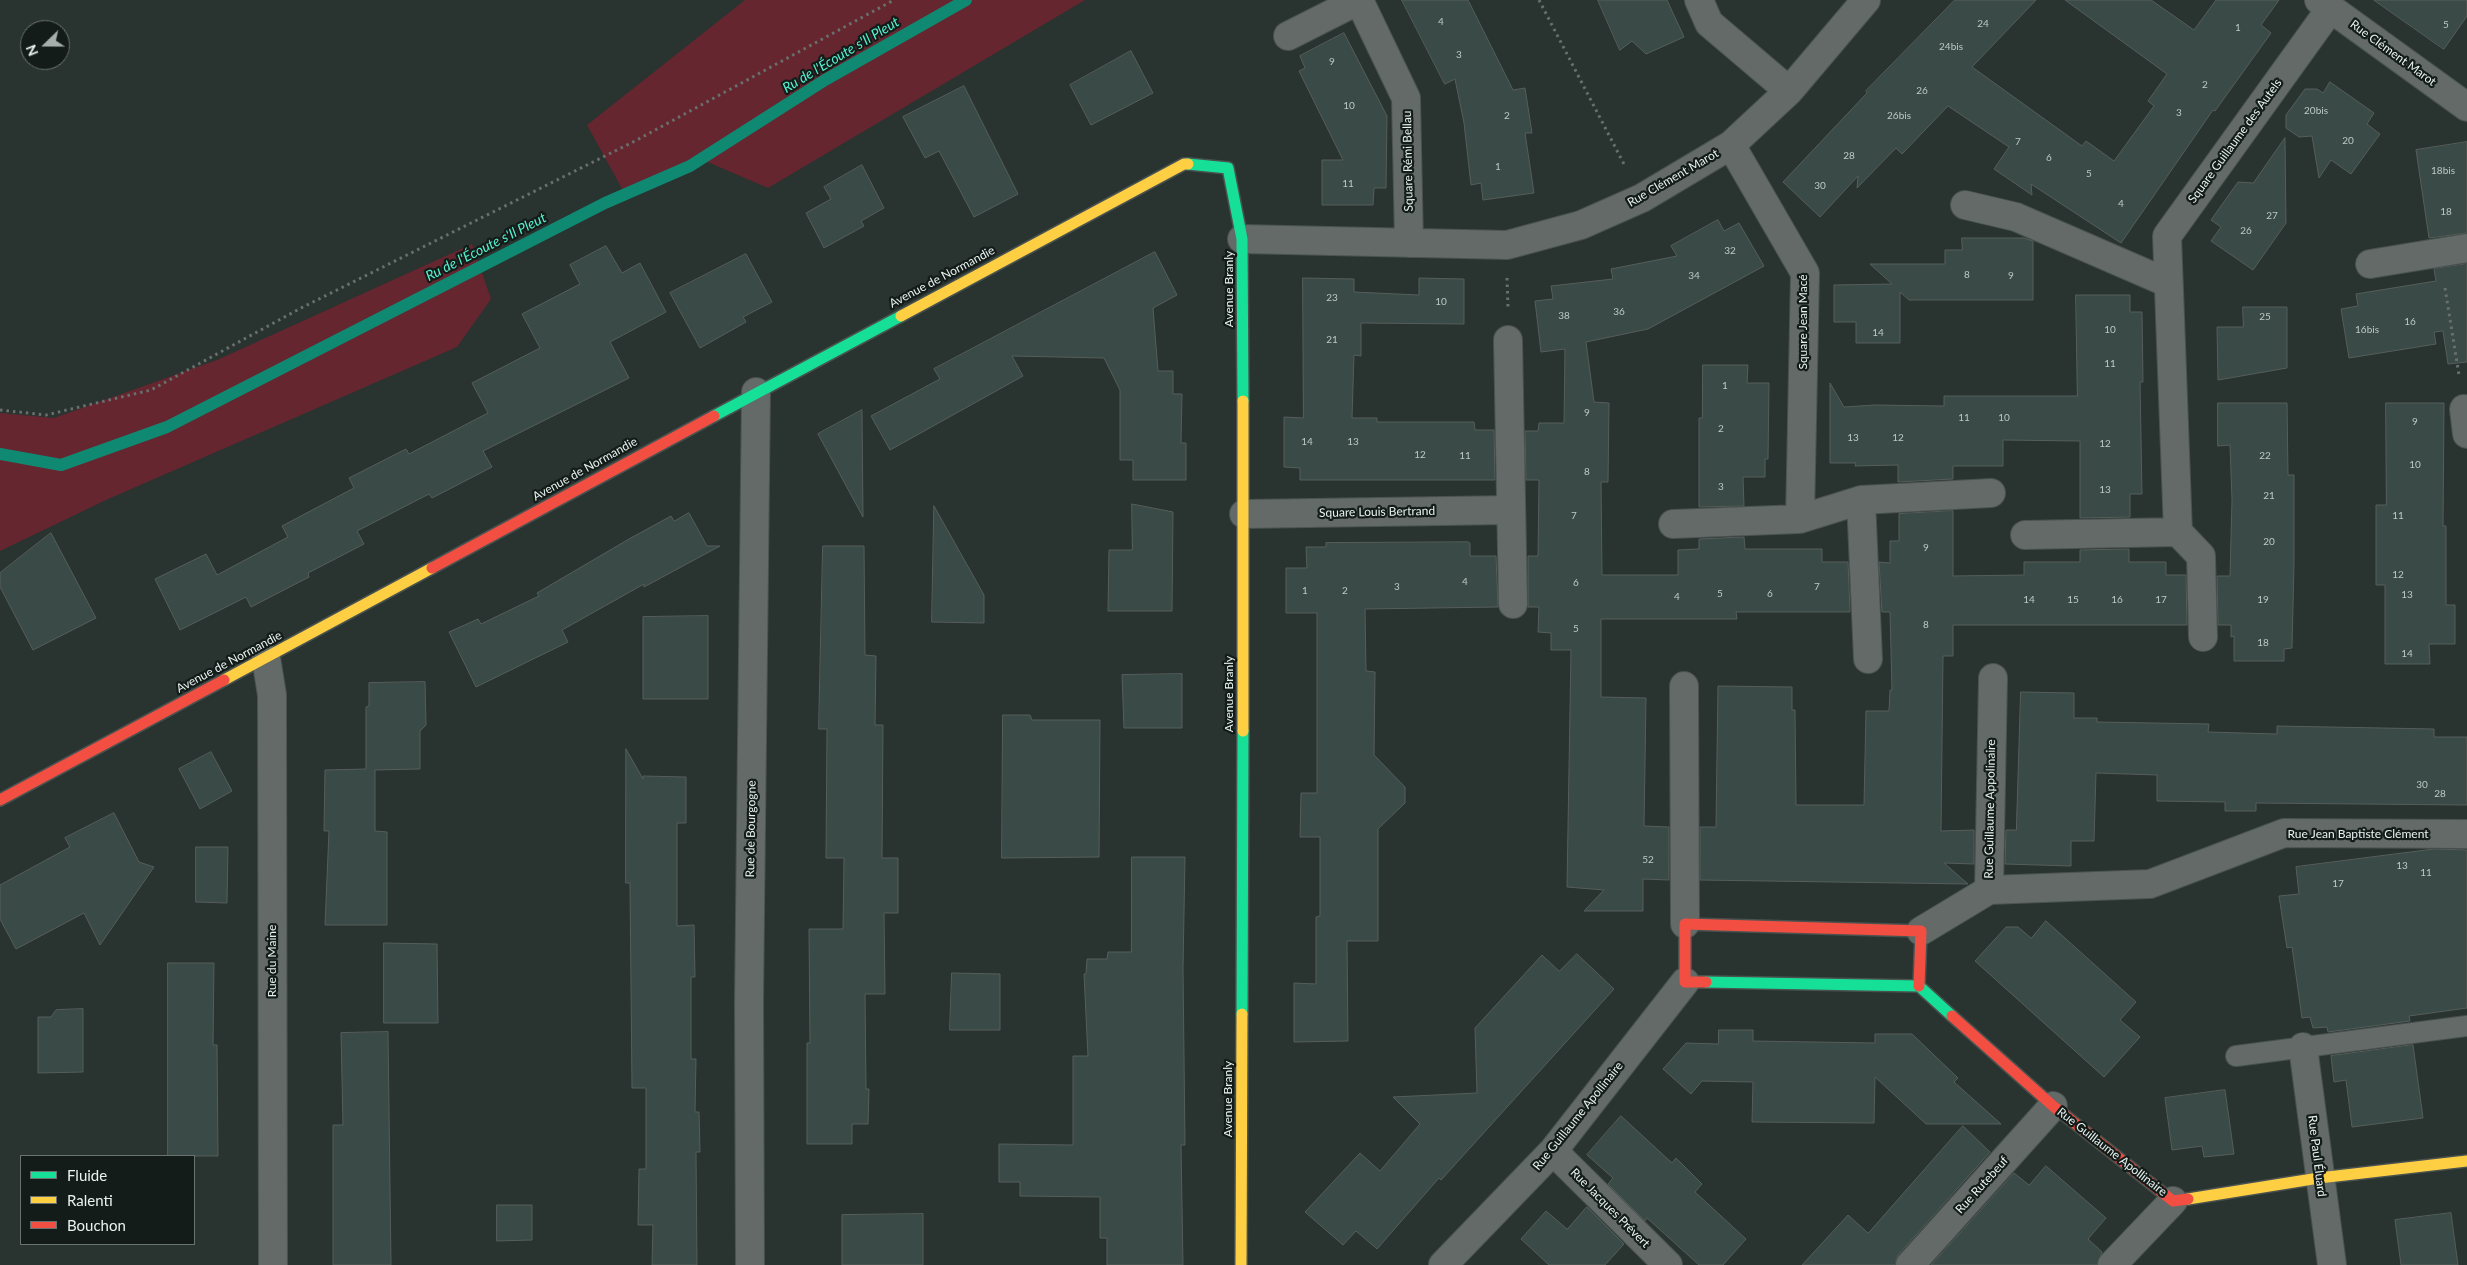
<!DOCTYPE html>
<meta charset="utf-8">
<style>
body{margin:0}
#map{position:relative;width:2467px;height:1265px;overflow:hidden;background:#293330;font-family:Lato,sans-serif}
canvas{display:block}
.legend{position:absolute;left:20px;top:1155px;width:175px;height:90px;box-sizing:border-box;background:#141c1a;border:1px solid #697270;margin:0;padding:6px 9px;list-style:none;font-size:15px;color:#e8f3f0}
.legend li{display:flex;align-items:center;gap:10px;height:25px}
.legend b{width:25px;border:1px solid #697270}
.north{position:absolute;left:20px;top:20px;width:50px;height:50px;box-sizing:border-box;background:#141c1a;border:1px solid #697270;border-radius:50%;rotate:248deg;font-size:14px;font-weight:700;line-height:20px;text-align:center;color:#e8f3f0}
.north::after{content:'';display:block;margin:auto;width:18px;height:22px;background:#a5b0ad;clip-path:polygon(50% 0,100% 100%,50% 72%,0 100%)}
</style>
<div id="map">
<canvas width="2467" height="1265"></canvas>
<ul class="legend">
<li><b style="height:6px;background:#16e098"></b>Fluide</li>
<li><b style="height:6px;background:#ffcf43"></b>Ralenti</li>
<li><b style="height:6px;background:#f24e42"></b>Bouchon</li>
</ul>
<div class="north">N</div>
</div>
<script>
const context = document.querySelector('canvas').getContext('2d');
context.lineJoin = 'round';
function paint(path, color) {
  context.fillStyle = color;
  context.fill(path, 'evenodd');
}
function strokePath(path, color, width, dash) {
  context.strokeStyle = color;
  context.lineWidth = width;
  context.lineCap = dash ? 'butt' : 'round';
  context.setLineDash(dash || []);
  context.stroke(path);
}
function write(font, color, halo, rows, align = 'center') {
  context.font = font + ' Lato,sans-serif';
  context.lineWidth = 4.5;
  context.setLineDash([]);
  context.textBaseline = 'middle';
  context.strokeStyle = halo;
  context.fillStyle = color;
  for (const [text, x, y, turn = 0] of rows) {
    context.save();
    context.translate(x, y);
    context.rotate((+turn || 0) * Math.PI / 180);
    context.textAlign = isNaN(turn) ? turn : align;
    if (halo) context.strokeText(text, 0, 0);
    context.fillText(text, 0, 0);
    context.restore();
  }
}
const green = new Path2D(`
 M 745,0 L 1085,0 L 768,188 L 696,157 L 626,196 L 587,125 Z
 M 472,244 L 491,299 L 457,347 L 106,500 L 0,551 L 0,413 L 54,418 L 217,360 Z`);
const stream = new Path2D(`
 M 0,454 L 61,465 L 167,427 L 605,203 L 690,166 L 825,80 L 966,0`);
const building = new Path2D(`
 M 1402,0 L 1468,0 L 1513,90 L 1525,88 L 1532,133 L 1525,133 L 1534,193 L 1483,200 L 1481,183 L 1471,185 L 1464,123 L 1455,79 L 1445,84 Z
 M 1598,0 L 1667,0 L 1684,37 L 1646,54 L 1632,41 L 1620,50 Z
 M 1955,0 L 2036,0 L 1972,67 L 2082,146 L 2086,141 L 2114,161 L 2154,106 L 2148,101 L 2167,74 L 2065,0 L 2151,0 L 2194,30 L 2216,0 L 2279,0 L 2261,25 L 2271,33 L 2215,111 L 2213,110 L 2121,243 L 2031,184 L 2032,195 L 1994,169 L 2009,147 L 1948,106 L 1902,154 L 1896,148 L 1857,188 L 1858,176 L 1820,217 L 1783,182 L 1867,93 L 1866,91 Z
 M 2374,0 L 2467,0 L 2467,16 L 2444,49 Z
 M 1344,33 L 1387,116 L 1386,188 L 1374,188 L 1373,205 L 1322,205 L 1322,160 L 1343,160 L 1299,71 L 1305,68 L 1300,56 Z
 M 1131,51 L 1153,93 L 1091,125 L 1070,85 Z
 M 2330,82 L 2374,113 L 2367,124 L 2380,134 L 2351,174 L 2331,160 L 2319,178 L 2312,136 L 2299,137 L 2286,128 L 2286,115 L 2305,89 L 2317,89 L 2323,93 Z
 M 964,86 L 1018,194 L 974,217 L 939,151 L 925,158 L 903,117 Z
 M 2285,138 L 2286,223 L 2253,270 L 2211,241 L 2221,227 L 2211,220 L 2238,182 L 2253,183 Z
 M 2467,142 L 2467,233 L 2429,238 L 2416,150 Z
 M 862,165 L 884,208 L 861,221 L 864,226 L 824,248 L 806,213 L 831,199 L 824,187 Z
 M 1718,220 L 1724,231 L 1739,223 L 1764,266 L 1648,329 L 1586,342 L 1594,402 L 1609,403 L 1608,482 L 1601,482 L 1602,575 L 1678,575 L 1678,550 L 1699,549 L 1699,539 L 1744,537 L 1745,549 L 1822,549 L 1822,562 L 1848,562 L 1850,612 L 1736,612 L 1737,619 L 1601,619 L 1601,697 L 1646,698 L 1644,826 L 1669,827 L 1669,880 L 1643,879 L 1643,911 L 1584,911 L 1604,890 L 1567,887 L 1571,650 L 1551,650 L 1551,633 L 1538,632 L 1539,607 L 1528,607 L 1528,556 L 1538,556 L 1539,480 L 1526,480 L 1525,431 L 1538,431 L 1539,423 L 1564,423 L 1565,349 L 1541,352 L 1535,301 L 1553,299 L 1551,286 L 1613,279 L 1611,269 L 1677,256 L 1671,246 Z
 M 1962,238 L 2024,238 L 2033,241 L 2033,300 L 1909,300 L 1900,292 L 1900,343 L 1856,343 L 1856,322 L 1834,322 L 1834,285 L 1892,284 L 1870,264 L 1945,264 L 1945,250 L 1962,250 Z
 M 606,246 L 622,273 L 640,263 L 666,312 L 610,342 L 629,378 L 483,451 L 492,467 L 432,498 L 429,494 L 357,531 L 364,544 L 308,573 L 309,577 L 251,607 L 246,597 L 180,630 L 155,579 L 206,554 L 217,575 L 288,537 L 282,526 L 354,488 L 349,478 L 406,449 L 409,454 L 488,413 L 472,383 L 540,348 L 522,314 L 580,284 L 570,265 Z
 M 1155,252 L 1177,295 L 1153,308 L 1158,371 L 1173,371 L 1173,394 L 1182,394 L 1181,443 L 1186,443 L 1186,480 L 1133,480 L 1133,460 L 1120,460 L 1120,390 L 1104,358 L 1012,356 L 1023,376 L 890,450 L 871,416 L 940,379 L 934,369 Z
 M 746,254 L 772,302 L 743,317 L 746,322 L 700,348 L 670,293 Z
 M 2467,264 L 2467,362 L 2448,364 L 2443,331 L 2434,332 L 2436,344 L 2349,358 L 2341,309 L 2358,306 L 2356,294 L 2436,281 L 2434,269 Z
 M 1303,278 L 1354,279 L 1354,292 L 1419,295 L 1419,278 L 1464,279 L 1464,324 L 1361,323 L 1361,356 L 1354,355 L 1352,418 L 1377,418 L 1377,422 L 1474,422 L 1475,430 L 1494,430 L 1495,480 L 1300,480 L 1300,468 L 1284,467 L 1284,417 L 1303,418 Z
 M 2076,295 L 2130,295 L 2130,312 L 2142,312 L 2143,382 L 2140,382 L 2142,494 L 2130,494 L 2130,517 L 2080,518 L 2080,441 L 2003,440 L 2003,466 L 1953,466 L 1953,479 L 1898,482 L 1898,465 L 1855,466 L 1856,463 L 1830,463 L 1830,383 L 1844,407 L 1875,405 L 1944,406 L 1944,396 L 2077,396 Z
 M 2243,307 L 2287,307 L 2287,368 L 2218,380 L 2217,327 L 2243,327 Z
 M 1703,365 L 1748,365 L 1747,383 L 1769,383 L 1768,459 L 1765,459 L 1765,477 L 1743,477 L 1744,506 L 1699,507 L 1699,418 L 1702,418 Z
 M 2218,403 L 2287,403 L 2288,475 L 2294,475 L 2294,563 L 2292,648 L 2284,649 L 2284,661 L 2234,661 L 2234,636 L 2231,637 L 2231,625 L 2218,625 L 2217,576 L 2230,576 L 2232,500 L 2230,445 L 2218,446 Z
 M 2386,403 L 2444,403 L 2443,526 L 2446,526 L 2446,605 L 2455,605 L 2455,644 L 2429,644 L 2430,664 L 2385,664 L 2385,585 L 2376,585 L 2376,505 L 2386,505 Z
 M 862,410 L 863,517 L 818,434 Z
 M 1132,504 L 1173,512 L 1172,611 L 1108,611 L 1109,550 L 1132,550 Z
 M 934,506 L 984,595 L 984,623 L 932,622 Z
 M 1953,511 L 1953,576 L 2024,575 L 2024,562 L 2080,562 L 2080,550 L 2129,549 L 2129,562 L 2166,562 L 2166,575 L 2186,575 L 2187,625 L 1953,625 L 1953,656 L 1943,656 L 1941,831 L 1974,830 L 1974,864 L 1944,863 L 1968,884 L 1700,880 L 1700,827 L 1716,827 L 1718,686 L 1792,687 L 1792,710 L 1795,710 L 1796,805 L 1864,805 L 1866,711 L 1889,711 L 1890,690 L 1892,690 L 1890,612 L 1882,612 L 1879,562 L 1890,563 L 1890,541 L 1899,541 L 1899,514 Z
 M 689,513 L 707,546 L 720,546 L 644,587 L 644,584 L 562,630 L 568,642 L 476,687 L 449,632 L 478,619 L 481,624 L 539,596 L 537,593 L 629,539 L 671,516 L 674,521 Z
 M 51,533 L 96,618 L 33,650 L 0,587 L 0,573 Z
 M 1468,542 L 1470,543 L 1470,556 L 1496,556 L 1498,607 L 1365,609 L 1366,671 L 1375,672 L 1374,755 L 1405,787 L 1405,803 L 1378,829 L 1378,941 L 1347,941 L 1348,1041 L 1294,1042 L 1294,983 L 1316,984 L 1316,917 L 1320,916 L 1320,837 L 1300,837 L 1301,793 L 1317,793 L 1317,613 L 1286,613 L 1286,568 L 1307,568 L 1306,547 L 1326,547 L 1326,543 Z
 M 823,546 L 864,546 L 865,655 L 876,656 L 875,725 L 883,725 L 882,858 L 898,858 L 898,913 L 884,913 L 885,994 L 865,994 L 866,1089 L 869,1089 L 868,1124 L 852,1124 L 852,1144 L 807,1144 L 807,1043 L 810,1043 L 809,929 L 843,929 L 844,858 L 826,858 L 827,729 L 819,729 Z
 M 708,616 L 708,699 L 643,699 L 643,617 Z
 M 1182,674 L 1182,728 L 1124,728 L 1122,675 Z
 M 425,682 L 426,725 L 420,731 L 420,769 L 375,770 L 375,831 L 387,832 L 387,925 L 325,925 L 329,831 L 324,831 L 325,770 L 366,769 L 366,707 L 369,706 L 369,683 Z
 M 2021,692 L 2074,693 L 2074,718 L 2097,718 L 2097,722 L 2209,724 L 2208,732 L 2242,733 L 2277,734 L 2277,726 L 2434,729 L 2434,737 L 2467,737 L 2467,805 L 2256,803 L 2256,811 L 2225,811 L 2225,802 L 2157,801 L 2157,775 L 2096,773 L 2094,841 L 2071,841 L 2071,866 L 2005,864 L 2006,830 L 2016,830 Z
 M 1003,715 L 1030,715 L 1032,720 L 1100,720 L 1099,857 L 1002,858 Z
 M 626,749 L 643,779 L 643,776 L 686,777 L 686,823 L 677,823 L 677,926 L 694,925 L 695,977 L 691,977 L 691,1059 L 696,1059 L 695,1112 L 699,1112 L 700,1152 L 696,1152 L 697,1265 L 652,1265 L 653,1225 L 638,1225 L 639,1169 L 646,1169 L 646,1088 L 632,1088 L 630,883 L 626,883 Z
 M 211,752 L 232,791 L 200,809 L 179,769 Z
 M 114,813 L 139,862 L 154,867 L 100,945 L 84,913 L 16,949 L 0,919 L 0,885 L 70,847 L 65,838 Z
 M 196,847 L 228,847 L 227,903 L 196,902 Z
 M 2434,849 L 2467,850 L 2467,1008 L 2409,1016 L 2410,1021 L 2328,1032 L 2327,1027 L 2313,1028 L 2310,1017 L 2302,1018 L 2292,947 L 2287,948 L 2279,896 L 2299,894 L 2296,867 Z
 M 1132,857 L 1185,857 L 1183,969 L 1185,1145 L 1181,1145 L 1183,1265 L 1107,1265 L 1107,1238 L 1100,1238 L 1100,1197 L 1020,1196 L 1020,1182 L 999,1182 L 999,1144 L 1073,1145 L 1073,1056 L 1088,1056 L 1084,974 L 1086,974 L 1087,959 L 1107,959 L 1108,952 L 1131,952 Z
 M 2046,921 L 2136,1002 L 2120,1020 L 2140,1037 L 2104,1077 L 1975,961 L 2006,927 L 2018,927 L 2031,938 Z
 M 384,943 L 437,944 L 438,1023 L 384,1023 Z
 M 1577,954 L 1614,989 L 1441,1180 L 1439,1178 L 1377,1249 L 1356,1231 L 1343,1245 L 1305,1212 L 1360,1153 L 1380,1171 L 1420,1124 L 1393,1097 L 1477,1093 L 1475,1028 L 1542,955 L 1559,971 Z
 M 168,963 L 214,963 L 213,1045 L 217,1045 L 218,1156 L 168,1156 Z
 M 952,973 L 1000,974 L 1000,1030 L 950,1030 Z
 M 83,1009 L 83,1072 L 38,1073 L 38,1017 L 51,1017 L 56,1010 Z
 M 1719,1030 L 1753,1030 L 1753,1041 L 1875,1043 L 1875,1034 L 1912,1034 L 1958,1078 L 1954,1082 L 2001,1124 L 1926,1124 L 1875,1077 L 1874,1123 L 1752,1122 L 1753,1082 L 1702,1081 L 1691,1094 L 1663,1069 L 1686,1043 L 1718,1044 Z
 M 388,1032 L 391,1265 L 333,1265 L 333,1125 L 343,1125 L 341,1033 Z
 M 2413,1045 L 2423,1118 L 2352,1127 L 2346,1080 L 2334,1082 L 2331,1056 Z
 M 2225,1090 L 2234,1154 L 2204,1157 L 2202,1146 L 2172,1150 L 2165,1098 Z
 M 1621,1116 L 1672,1163 L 1676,1158 L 1702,1184 L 1695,1192 L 1746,1239 L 1723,1265 L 1699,1265 L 1647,1218 L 1645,1221 L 1608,1184 L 1613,1178 L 1587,1155 Z
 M 1963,1126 L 1990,1152 L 1898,1255 L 1895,1265 L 1802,1265 L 1848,1215 L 1868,1233 Z
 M 2046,1166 L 2106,1218 L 2088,1239 L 2102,1252 L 2097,1265 L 1931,1265 L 2014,1173 L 2029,1185 Z
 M 497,1205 L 532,1205 L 532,1240 L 497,1241 Z
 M 1587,1207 L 1624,1244 L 1605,1265 L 1549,1265 L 1521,1239 L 1546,1211 L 1567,1229 Z
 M 2451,1213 L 2458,1265 L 2401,1265 L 2395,1220 Z
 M 923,1214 L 923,1265 L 842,1265 L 842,1215 Z`);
const path = new Path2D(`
 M 1539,0 L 1625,166
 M 1507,278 L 1508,307
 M 2445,288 L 2459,375
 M 0,410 L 46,415 L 151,390 L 301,308 L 635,141 L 894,0`);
const lane = new Path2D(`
 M 2236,1056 L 2467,1026`);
const street = new Path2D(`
 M 1359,0 L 1406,98 L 1409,243
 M 1699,0 L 1709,23 L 1789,91
 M 2319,0 L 2467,107
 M 1288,36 L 1359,0
 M 1965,205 L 2016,217 L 2168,283
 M 1242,239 L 1507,245 L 1581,225 L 1642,198 L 1731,145 L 1789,91 L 1866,0
 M 2370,264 L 2467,248
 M 1508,340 L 1513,604
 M 2464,409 L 2467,434
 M 1244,514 L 1510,510
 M 1800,519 L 1861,500
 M 1673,524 L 1800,519 L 1805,273 L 1731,145
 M 2025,535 L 2178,532
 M 2203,637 L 2201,556 L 2178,532 L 2167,236 L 2331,8
 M 266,658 L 272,695 L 273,1265
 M 1868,659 L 1861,500 L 1991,493
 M 1684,686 L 1685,924
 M 1989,890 L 2150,884 L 2284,833 L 2467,834
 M 1921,931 L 1989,890 L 1993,678
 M 2303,1047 L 2332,1265
 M 1553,1151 L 1668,1265
 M 750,1265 L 749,1001 L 756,392
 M 1443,1265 L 1553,1151 L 1685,982
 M 1910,1265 L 2053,1106
 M 2112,1265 L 2173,1201`);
const fast = new Path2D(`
 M 1188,164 L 1228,168 L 1242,239 L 1243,401
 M 714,416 L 901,316
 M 1706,982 L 1919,986 L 1952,1016
 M 1242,1014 L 1243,731`);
const slow = new Path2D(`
 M 901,316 L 1184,164 L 1188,164
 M 224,680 L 432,568
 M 1243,731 L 1243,401
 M 2188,1199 L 2319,1178 L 2467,1161
 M 1241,1265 L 1242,1014`);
const jam = new Path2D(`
 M 432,568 L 714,416
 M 0,800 L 224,680
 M 1706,982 L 1685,982 L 1685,924 L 1921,931 L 1919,986
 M 1952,1016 L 2053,1106 L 2173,1201 L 2188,1199`);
const numberNames = [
 ["4",1441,22],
 ["24",1983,24],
 ["5",2446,25],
 ["1",2238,28],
 ["24bis",1951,47],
 ["3",1459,55],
 ["9",1332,62],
 ["2",2205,85],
 ["26",1922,91],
 ["10",1349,106],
 ["20bis",2316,111],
 ["3",2179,113],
 ["2",1507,116],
 ["26bis",1899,116],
 ["20",2348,141],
 ["7",2018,142],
 ["28",1849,156],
 ["6",2049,158],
 ["1",1498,167],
 ["18bis",2443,171],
 ["5",2089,174],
 ["11",1348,184],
 ["30",1820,186],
 ["4",2121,204],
 ["18",2446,212],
 ["27",2272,216],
 ["26",2246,231],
 ["32",1730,251],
 ["8",1967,275],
 ["34",1694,276],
 ["9",2011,276],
 ["23",1332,298],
 ["10",1441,302],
 ["36",1619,312],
 ["38",1564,316],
 ["25",2265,317],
 ["16",2410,322],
 ["10",2110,330],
 ["16bis",2367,330],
 ["14",1878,333],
 ["21",1332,340],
 ["11",2110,364],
 ["1",1725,386],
 ["9",1587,413],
 ["11",1964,418],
 ["10",2004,418],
 ["9",2415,422],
 ["2",1721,429],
 ["13",1853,438],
 ["12",1898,438],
 ["14",1307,442],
 ["13",1353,442],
 ["12",2105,444],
 ["12",1420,455],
 ["11",1465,456],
 ["22",2265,456],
 ["10",2415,465],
 ["8",1587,472],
 ["3",1721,487],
 ["13",2105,490],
 ["21",2269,496],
 ["7",1574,516],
 ["11",2398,516],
 ["20",2269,542],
 ["9",1926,548],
 ["12",2398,575],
 ["4",1465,582],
 ["6",1576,583],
 ["3",1397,587],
 ["7",1817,587],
 ["1",1305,591],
 ["2",1345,591],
 ["5",1720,594],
 ["6",1770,594],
 ["13",2407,595],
 ["4",1677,597],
 ["14",2029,600],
 ["15",2073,600],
 ["16",2117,600],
 ["17",2161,600],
 ["19",2263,600],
 ["8",1926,625],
 ["5",1576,629],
 ["18",2263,643],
 ["14",2407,654],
 ["30",2422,785],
 ["28",2440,794],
 ["52",1648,860],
 ["13",2402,866],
 ["11",2426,873],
 ["17",2338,884]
];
const streetNames = [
 ["Rue Clément Marot",2393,53,36],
 ["Square Guillaume des Autels",2235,141,-54],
 ["Square Rémi Bellau",1408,161,-91],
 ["Rue Clément Marot",1673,178,-30],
 ["Avenue de Normandie",942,277,-28],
 ["Avenue Branly",1229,289,-90],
 ["Square Jean Macé",1803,322,-90],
 ["Avenue de Normandie",585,469,-29],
 ["Square Louis Bertrand",1377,512,-1],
 ["Avenue de Normandie",229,662,-28],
 ["Avenue Branly",1229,694,-90],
 ["Rue Guillaume Appolinaire",1990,809,-89],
 ["Rue de Bourgogne",751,829,-89],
 ["Rue Jean Baptiste Clément",2358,834],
 ["Rue du Maine",272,961,-90],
 ["Avenue Branly",1228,1099,-90],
 ["Rue Guillaume Apollinaire",1578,1116,-51],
 ["Rue Guillaume Apollinaire",2112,1152,38],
 ["Rue Paul Éluard",2317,1156,83],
 ["Rue Rutebeuf",1982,1185,-48],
 ["Rue Jacques Prévert",1610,1208,45]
];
const waterNames = [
 ["Ru de l'Écoute s'Il Pleut",841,55,-31],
 ["Ru de l'Écoute s'Il Pleut",486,247,-27]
];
paint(green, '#65262f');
strokePath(stream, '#108973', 12);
paint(building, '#3a4a46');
strokePath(building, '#565e5b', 1);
strokePath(lane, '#49524f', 22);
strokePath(street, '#49524f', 30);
strokePath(fast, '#49524f', 14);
strokePath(slow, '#49524f', 14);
strokePath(jam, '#49524f', 14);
strokePath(path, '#696f6d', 3, [2.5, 4]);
strokePath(lane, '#636a68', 20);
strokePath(street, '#636a68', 28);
strokePath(fast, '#16e098', 11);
strokePath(slow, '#ffcf43', 11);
strokePath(jam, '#f24e42', 11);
write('10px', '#bcc9c6', null, numberNames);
write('12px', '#e8f3f0', '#141c1a', streetNames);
write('italic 14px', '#56f1d0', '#141c1a', waterNames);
</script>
